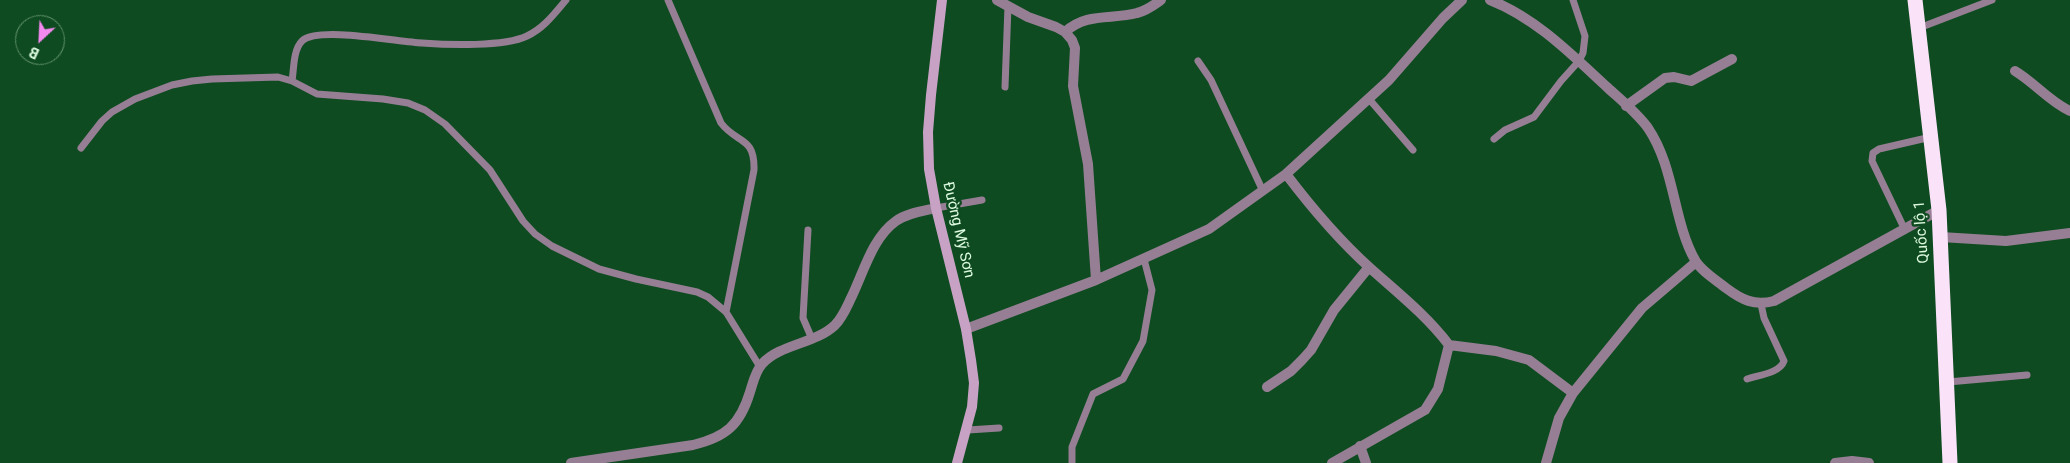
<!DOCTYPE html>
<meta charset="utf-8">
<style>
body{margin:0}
#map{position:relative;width:2070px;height:463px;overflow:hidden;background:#0f4b20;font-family:Roboto,sans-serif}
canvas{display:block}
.north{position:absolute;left:15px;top:15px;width:50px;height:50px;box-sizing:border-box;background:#0f4b20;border:1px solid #61916d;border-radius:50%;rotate:205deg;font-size:14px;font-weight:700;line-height:20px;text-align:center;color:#ddfbe1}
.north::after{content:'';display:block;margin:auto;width:18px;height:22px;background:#f489f0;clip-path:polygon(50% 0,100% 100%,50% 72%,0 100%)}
</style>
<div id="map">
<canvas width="2070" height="463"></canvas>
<div class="north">B</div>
</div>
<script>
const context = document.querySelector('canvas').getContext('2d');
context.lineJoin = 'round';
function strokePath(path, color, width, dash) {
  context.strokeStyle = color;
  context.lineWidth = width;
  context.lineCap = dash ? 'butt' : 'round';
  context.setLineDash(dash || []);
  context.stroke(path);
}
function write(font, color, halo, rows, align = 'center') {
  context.font = font + ' Roboto,sans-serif';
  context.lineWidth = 5;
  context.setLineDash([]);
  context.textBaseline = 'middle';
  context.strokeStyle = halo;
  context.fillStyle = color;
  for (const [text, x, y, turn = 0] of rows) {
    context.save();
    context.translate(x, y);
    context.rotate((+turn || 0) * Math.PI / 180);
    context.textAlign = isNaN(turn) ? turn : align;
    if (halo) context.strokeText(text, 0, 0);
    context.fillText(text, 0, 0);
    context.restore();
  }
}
const lane = new Path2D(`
 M 668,0 L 721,123 C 737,144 755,136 754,170 L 726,312
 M 1919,28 L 1992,0
 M 1198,61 L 1211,80 L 1262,189
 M 292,81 C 294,69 293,50 302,41 C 318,26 398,42 422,43 C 448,45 504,47 527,36 C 544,28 554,14 566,0
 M 1005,87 L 1008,6
 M 1369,99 L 1413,150
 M 1494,139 L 1505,130 L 1534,117 L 1561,81 L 1579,61 L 1583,53 L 1585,36 L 1573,0
 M 81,148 L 102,121 L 112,112 L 135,99 L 172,85 L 192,81 L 212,79 L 278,77 L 292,81 L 317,94 L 383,99 L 408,103 L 425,110 L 445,124 L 490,170 L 523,221 L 535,234 L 552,246 L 599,269 L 636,279 L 697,292 L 708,297 L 726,312 L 760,367
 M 936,208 L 982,200
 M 808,230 L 803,318 L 812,339
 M 1905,230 L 1872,161 L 1873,153 L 1879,149 L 1931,137
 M 1747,379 C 1759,375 1780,373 1784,361 L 1764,318 L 1761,304
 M 1948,382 L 2027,375
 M 968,430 L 999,428
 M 1072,463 L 1072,447 L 1093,394 L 1123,379 L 1143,341 L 1152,290 L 1144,259`);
const street = new Path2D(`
 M 997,0 L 1028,17 L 1056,27 L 1065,32 L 1072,40 L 1075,48 L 1073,86 L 1088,164 L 1096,280
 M 1490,0 C 1536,18 1572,55 1608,88 C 1621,100 1637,113 1648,128 C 1675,168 1673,221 1695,260 C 1701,271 1716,280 1726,288 C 1742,300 1754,306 1774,301 L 1939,210
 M 1065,32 C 1087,12 1111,20 1137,13 C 1146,11 1154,5 1161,0
 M 2015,71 C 2035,83 2050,102 2070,111
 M 1626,106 L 1665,78 L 1674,77 L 1691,81 L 1732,59
 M 1286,174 C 1311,207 1339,240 1370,268 C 1398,293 1426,315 1449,345 L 1496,351 L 1529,360 L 1573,393
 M 1941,237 L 2006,241 L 2070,233
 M 966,329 L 1096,280 L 1209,229 L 1286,174 L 1389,80 L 1443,18 L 1462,0
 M 1267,387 L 1291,371 L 1302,360 L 1311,350 L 1334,310 L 1369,267
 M 1360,446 L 1366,463
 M 571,463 L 693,445 C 726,437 740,425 750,392 C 753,383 755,372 762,364 C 780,344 815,344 835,325 C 843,317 847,306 852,296 C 864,271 873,237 896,221 C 907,213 923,211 936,208
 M 1332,463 L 1425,410 L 1438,389 L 1449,345
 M 1546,463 L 1559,418 L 1573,393 L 1642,308 L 1696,262
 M 1835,463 L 1852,461 L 1869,463`);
const secondary = new Path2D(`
 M 942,0 L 931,95 L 928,132 L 929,169 L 936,208 L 966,329 L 971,360 L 974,383 L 972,407 L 957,463`);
const highway = new Path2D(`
 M 1915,0 L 1939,210 L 1950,463`);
const streetNames = [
 ["Đường Mỹ Sơn",958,230,77],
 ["Quốc lộ 1",1922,232,-94]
];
strokePath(lane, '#967f94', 7);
strokePath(street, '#967f94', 10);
strokePath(secondary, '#c7a2c4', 10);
strokePath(highway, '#fae3f8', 15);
write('15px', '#ddfbe1', '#0f4b20', streetNames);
</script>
